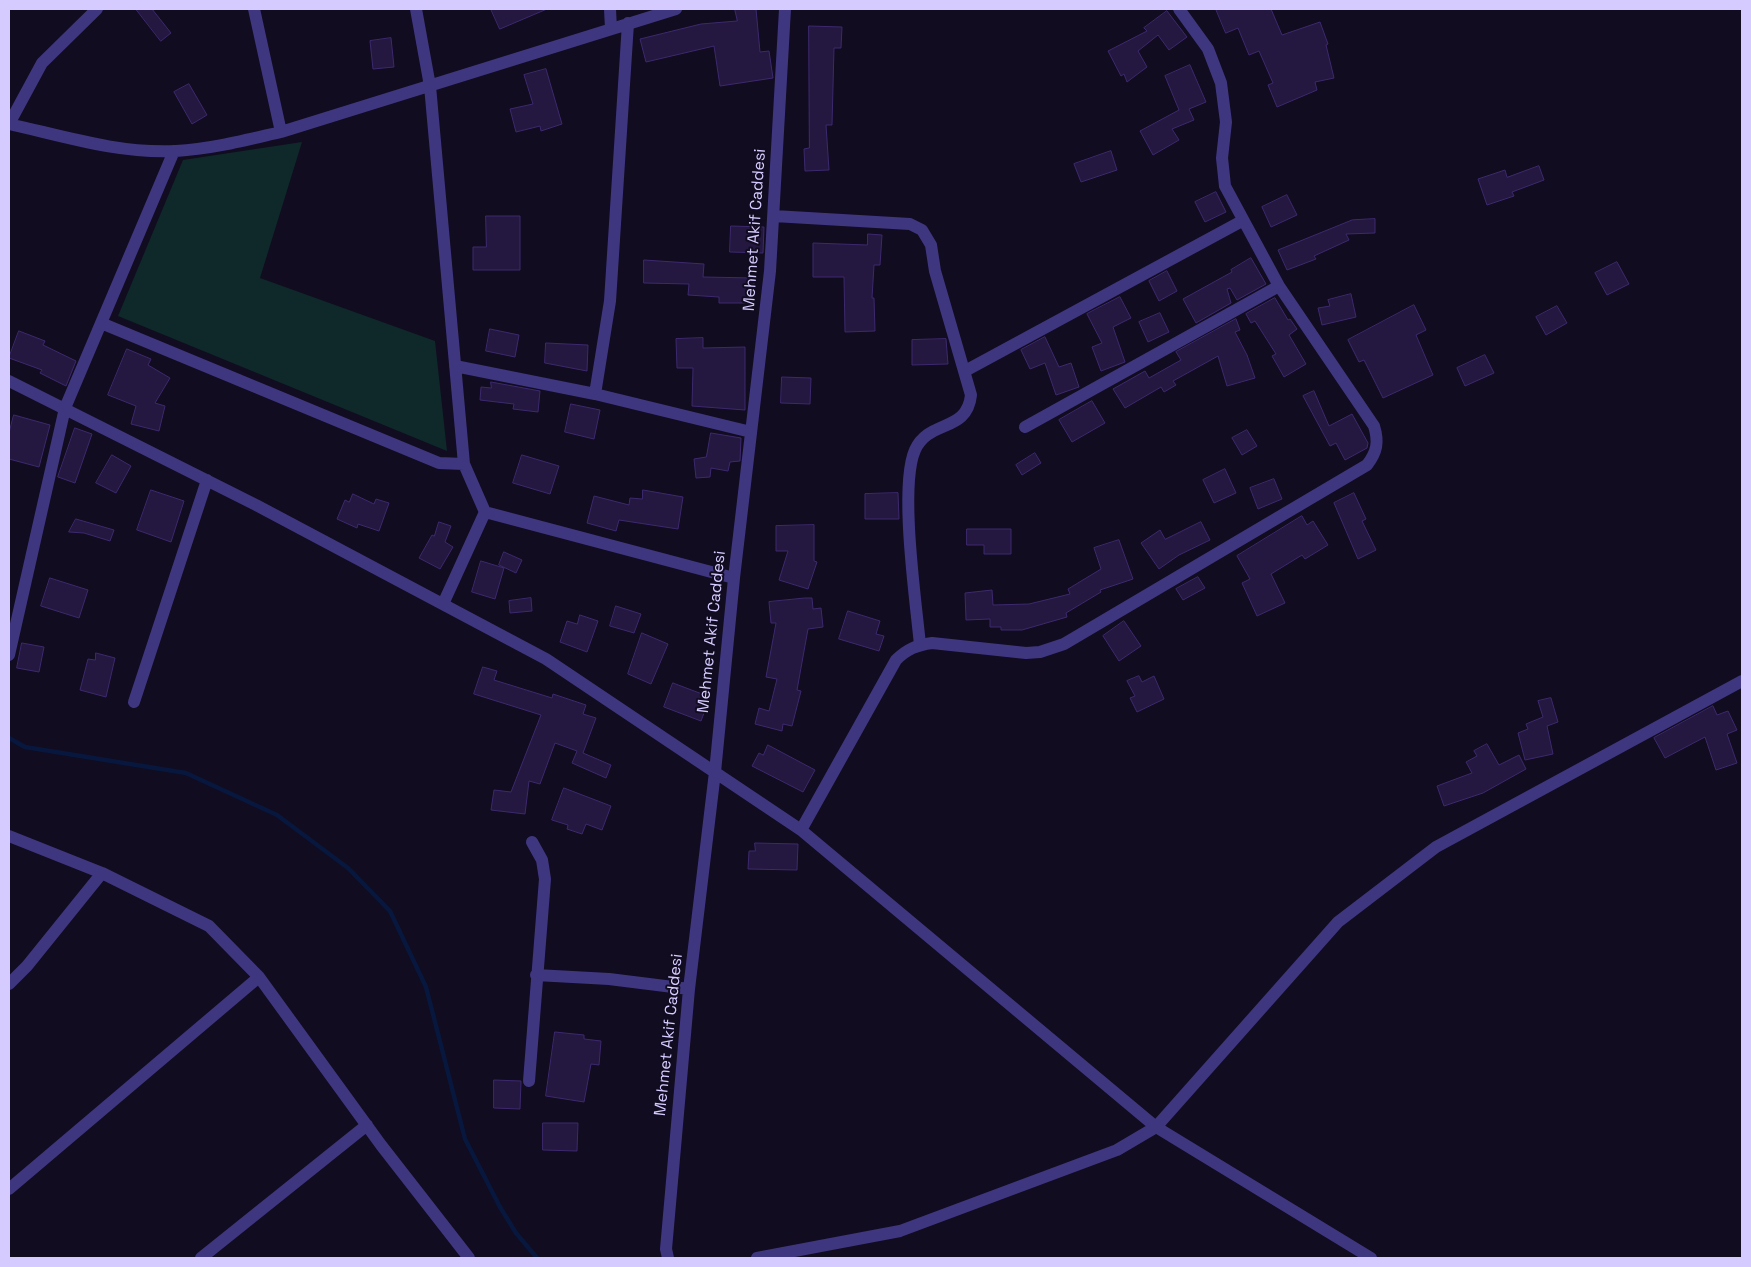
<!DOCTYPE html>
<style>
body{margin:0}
#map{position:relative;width:1751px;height:1267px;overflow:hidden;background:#110c20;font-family:"Space Grotesk",sans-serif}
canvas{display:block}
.frame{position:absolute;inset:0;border:10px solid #d5cbff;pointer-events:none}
</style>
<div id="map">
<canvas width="1751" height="1267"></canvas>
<div class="frame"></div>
</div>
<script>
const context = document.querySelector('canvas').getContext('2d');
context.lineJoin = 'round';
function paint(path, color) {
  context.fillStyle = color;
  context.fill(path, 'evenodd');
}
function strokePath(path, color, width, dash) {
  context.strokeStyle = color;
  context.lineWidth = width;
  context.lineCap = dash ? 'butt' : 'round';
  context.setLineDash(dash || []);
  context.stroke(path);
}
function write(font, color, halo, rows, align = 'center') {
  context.font = font + ' "Space Grotesk",sans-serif';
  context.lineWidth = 4;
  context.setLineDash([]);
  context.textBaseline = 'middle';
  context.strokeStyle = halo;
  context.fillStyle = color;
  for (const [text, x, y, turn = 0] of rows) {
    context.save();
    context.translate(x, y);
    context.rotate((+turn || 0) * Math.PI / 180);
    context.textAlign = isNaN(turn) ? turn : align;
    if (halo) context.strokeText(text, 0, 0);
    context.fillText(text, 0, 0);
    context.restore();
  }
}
const green = new Path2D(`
 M 302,142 L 260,278 L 435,341 L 447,451 L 118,316 L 183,160 Z`);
const stream = new Path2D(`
 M 9,738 L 25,747 L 186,773 L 277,815 L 348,868 L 390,911 L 426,987 L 465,1139 L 500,1207 L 516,1233 L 537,1258`);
const building = new Path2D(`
 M 136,9 L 152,9 L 171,33 L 161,41 Z
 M 491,9 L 547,9 L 500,29 Z
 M 735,9 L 756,9 L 760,52 L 769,51 L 773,78 L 720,86 L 714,46 L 646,62 L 640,39 L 701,24 L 737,21 Z
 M 1216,9 L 1271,9 L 1282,35 L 1320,22 L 1328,44 L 1326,45 L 1334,78 L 1315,82 L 1317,90 L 1277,107 L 1268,85 L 1273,83 L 1259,51 L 1249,55 L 1238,28 L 1226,33 Z
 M 1167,11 L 1187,37 L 1169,50 L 1158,35 L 1138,51 L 1147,67 L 1127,82 L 1124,74 L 1121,76 L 1108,51 L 1147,31 L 1144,28 Z
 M 809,26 L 842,27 L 841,48 L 834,48 L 832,125 L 826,125 L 829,170 L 805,171 L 804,149 L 809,148 Z
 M 391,38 L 394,67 L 373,69 L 370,41 Z
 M 1190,65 L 1206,102 L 1189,109 L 1194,120 L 1172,129 L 1179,140 L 1153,155 L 1140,131 L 1179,110 L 1165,76 Z
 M 546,69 L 562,124 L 541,131 L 540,126 L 516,132 L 510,109 L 533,104 L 524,75 Z
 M 189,84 L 207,115 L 192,124 L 174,92 Z
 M 1111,151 L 1117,170 L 1081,182 L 1074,164 Z
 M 1539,166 L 1544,180 L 1512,192 L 1514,196 L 1487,205 L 1478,179 L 1505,170 L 1507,177 Z
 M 1216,192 L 1226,212 L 1205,222 L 1195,202 Z
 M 1287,195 L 1297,215 L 1271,227 L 1262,207 Z
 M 486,216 L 520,216 L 520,270 L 473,270 L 473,247 L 486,247 Z
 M 1375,219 L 1375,233 L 1346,234 L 1349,240 L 1314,256 L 1316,259 L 1287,270 L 1278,250 L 1352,220 Z
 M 731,226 L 764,227 L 763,253 L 730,252 Z
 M 868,234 L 882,235 L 880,265 L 874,265 L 872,298 L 874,298 L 875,331 L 845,332 L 844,277 L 813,277 L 813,243 L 867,245 Z
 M 1251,258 L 1266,284 L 1237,300 L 1230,288 L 1227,289 L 1231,303 L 1196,323 L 1183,299 L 1232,272 L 1231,270 Z
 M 644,260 L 704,264 L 703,277 L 754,278 L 754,303 L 719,303 L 719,297 L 688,295 L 689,284 L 644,283 Z
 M 1617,262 L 1629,284 L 1607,295 L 1595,273 Z
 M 1167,271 L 1177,291 L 1159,301 L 1149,281 Z
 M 1351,294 L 1356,317 L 1322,325 L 1318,308 L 1330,306 L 1328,300 Z
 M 1120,297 L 1131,318 L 1113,327 L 1125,362 L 1101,371 L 1092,347 L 1102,343 L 1087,314 Z
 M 1275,298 L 1288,320 L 1290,319 L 1297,329 L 1289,335 L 1306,364 L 1284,377 L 1272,356 L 1276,354 L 1255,321 L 1251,323 L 1246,314 Z
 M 1414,305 L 1426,330 L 1416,335 L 1433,375 L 1383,398 L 1364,360 L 1359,362 L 1348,340 Z
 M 1557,306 L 1567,323 L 1546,335 L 1536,317 Z
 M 1160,313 L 1169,332 L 1148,342 L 1139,322 Z
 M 1236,319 L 1240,330 L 1235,332 L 1247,355 L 1255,378 L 1227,386 L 1218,356 L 1173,381 L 1176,385 L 1164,392 L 1161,387 L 1125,408 L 1113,389 L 1145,371 L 1149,378 L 1181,360 L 1176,352 Z
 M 490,329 L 519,335 L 515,357 L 486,351 Z
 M 19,331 L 45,341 L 43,345 L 76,361 L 66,386 L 40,373 L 42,370 L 9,358 Z
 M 1045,337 L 1059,367 L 1071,363 L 1079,387 L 1056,395 L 1045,363 L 1030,369 L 1021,350 Z
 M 703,338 L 703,348 L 745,347 L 745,410 L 692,406 L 693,368 L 677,368 L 676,339 Z
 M 946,339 L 948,364 L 912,365 L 912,340 Z
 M 546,343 L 588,345 L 587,371 L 545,363 Z
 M 127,349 L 151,359 L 148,365 L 170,378 L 155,403 L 165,406 L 159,431 L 131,424 L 136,406 L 108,395 Z
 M 1485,355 L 1494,373 L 1465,386 L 1457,368 Z
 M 782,377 L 811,378 L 810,404 L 781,403 Z
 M 491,382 L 540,391 L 538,412 L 513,409 L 514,404 L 480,400 L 481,387 L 491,388 Z
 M 1314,391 L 1329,426 L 1352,414 L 1368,443 L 1367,448 L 1345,460 L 1336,443 L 1330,446 L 1303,396 Z
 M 1092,401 L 1105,423 L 1072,442 L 1059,420 Z
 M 571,404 L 600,410 L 594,439 L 565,432 Z
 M 14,415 L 50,425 L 39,467 L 9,459 L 9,433 Z
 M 75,428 L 92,434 L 75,483 L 58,477 Z
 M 1247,430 L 1257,446 L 1242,455 L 1232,438 Z
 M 711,433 L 741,438 L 740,461 L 730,462 L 728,471 L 711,468 L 710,477 L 696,478 L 694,459 L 706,457 Z
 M 1035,453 L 1041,463 L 1022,475 L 1016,465 Z
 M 112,455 L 131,466 L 116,493 L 96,483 Z
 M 522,455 L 559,466 L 550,494 L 513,483 Z
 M 1225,469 L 1236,493 L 1214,503 L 1203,480 Z
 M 1274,479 L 1282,499 L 1258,509 L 1250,488 Z
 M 151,490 L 184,501 L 171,542 L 137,530 Z
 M 643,490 L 683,497 L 678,529 L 619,520 L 616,531 L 587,523 L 594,496 L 629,505 L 630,498 L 642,499 Z
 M 898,493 L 899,519 L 865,519 L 865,494 Z
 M 1354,493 L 1366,519 L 1362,521 L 1376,550 L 1358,559 L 1334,503 Z
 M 353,494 L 374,504 L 376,499 L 389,503 L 379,531 L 358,524 L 357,528 L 337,519 L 345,500 L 349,502 Z
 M 1302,516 L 1307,525 L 1313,521 L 1328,545 L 1305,559 L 1302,555 L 1271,574 L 1285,603 L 1257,616 L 1242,583 L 1250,579 L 1237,556 Z
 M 76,519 L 114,530 L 110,541 L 84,533 L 69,532 Z
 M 439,522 L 451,526 L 445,542 L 453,547 L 440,569 L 419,558 L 432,535 L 434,536 Z
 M 1201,522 L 1210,540 L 1179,555 L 1159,569 L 1141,543 L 1160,530 L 1165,539 Z
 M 814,525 L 814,561 L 817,562 L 808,589 L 779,580 L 788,551 L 776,551 L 776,526 Z
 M 967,529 L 1011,529 L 1011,554 L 984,554 L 984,545 L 967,545 Z
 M 1119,540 L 1133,579 L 1100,590 L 1101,592 L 1066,613 L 1067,617 L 1022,630 L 1001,630 L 1001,627 L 990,627 L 990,619 L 966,620 L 965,593 L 992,590 L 993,605 L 1029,604 L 1070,594 L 1068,589 L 1101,569 L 1094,548 Z
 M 504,552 L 522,560 L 516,573 L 499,565 Z
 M 481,561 L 504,568 L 495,599 L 472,592 Z
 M 1198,577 L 1205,588 L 1183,600 L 1176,589 Z
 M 50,578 L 88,590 L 79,618 L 41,606 Z
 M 531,598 L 532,611 L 510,613 L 509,601 Z
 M 805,598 L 812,598 L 813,609 L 821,608 L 823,627 L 808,629 L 797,690 L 801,691 L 792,726 L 783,724 L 782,731 L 755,724 L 759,708 L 769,711 L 777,679 L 766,677 L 776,623 L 771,623 L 769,602 Z
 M 616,606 L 641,614 L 634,633 L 610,626 Z
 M 848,611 L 880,621 L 876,634 L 884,636 L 879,651 L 839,639 Z
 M 580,615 L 598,621 L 587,652 L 560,642 L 567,621 L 577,624 Z
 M 1124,621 L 1141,646 L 1119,661 L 1103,636 Z
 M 642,633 L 668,644 L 651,684 L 628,674 Z
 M 22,643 L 44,647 L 39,672 L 17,668 Z
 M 96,653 L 115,658 L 106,697 L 80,690 L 88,659 L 95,660 Z
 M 483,667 L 497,671 L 494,680 L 552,698 L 553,694 L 586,705 L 583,714 L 596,718 L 583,753 L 611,765 L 606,778 L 572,763 L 577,751 L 555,743 L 540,784 L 529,781 L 525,814 L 491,810 L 494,790 L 511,792 L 541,715 L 474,694 Z
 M 1139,676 L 1142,682 L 1154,676 L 1164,699 L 1137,712 L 1130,698 L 1135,696 L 1127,681 Z
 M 673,683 L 710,697 L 701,721 L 664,707 Z
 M 1551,698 L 1558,722 L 1547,726 L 1553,754 L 1525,760 L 1518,733 L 1528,729 L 1526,724 L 1543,717 L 1538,701 Z
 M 1713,706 L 1717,715 L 1728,711 L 1737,730 L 1727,734 L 1737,763 L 1716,770 L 1705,737 L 1665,758 L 1654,738 Z
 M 1487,744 L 1499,765 L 1519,755 L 1526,769 L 1483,793 L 1444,806 L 1437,786 L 1472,773 L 1466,762 L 1477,756 L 1474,751 Z
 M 768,745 L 815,770 L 803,792 L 752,766 L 759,753 L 763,755 Z
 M 564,788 L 611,806 L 602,830 L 586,824 L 582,834 L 567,829 L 568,825 L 552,820 Z
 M 755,843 L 798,844 L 797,870 L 748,869 L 749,851 L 755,851 Z
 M 555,1032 L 584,1035 L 584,1039 L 601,1041 L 599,1065 L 591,1064 L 584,1102 L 546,1096 Z
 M 494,1080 L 521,1081 L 520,1109 L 494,1108 Z
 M 543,1123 L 578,1123 L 577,1151 L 543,1150 Z`);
const minor = new Path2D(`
 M 254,9 L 281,132
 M 416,9 L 430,86 L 464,464 L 485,512
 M 610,9 L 611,29
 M 9,124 C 63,136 119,154 176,151 C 212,149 246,140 281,132 L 676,9
 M 9,124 L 42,63 L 97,9
 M 774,216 L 910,224 L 922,230 L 931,245 L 935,271 L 971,395 C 967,433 929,419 915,450 C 899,486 916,602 920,645
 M 101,323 L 439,463 L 464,464
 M 455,366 L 595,394 L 751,432
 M 965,371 L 1242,221
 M 9,381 L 256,505 L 546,659 L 801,830 L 1156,1127 L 1371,1258
 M 595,394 L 610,301 L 628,23
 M 1025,427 L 1279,286
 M 443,604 L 485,512 L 734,578
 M 9,655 L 65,408 L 174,151
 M 134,702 L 207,480
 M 801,830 L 896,660 C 907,649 917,645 932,643 L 1026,653 L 1040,652 L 1064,644 L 1367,465 C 1377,452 1379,442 1374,426 L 1279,286 L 1225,186 L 1222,158 L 1226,122 L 1221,83 L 1208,49 L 1179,9
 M 9,836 L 102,873 L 209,926 L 259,977 L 381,1145 L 469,1258
 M 536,975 L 609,979 L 689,989
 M 9,984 L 27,966 L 102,873
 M 529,1081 L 545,879 L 542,860 L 532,842
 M 9,1189 L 259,977
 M 201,1258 L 367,1125
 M 668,1258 L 666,1249 L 689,989 L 715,772 L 734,578 L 770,271 L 785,9
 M 757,1258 L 900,1231 L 1117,1150 L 1156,1127 L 1338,922 L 1436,847 L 1742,681`);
const streetNames = [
 ["Mehmet Akif Caddesi",755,230,-86],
 ["Mehmet Akif Caddesi",712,632,-84],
 ["Mehmet Akif Caddesi",669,1035,-84]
];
paint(green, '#0f292a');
strokePath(stream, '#08173d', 4.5);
paint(building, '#241841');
strokePath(building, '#3d296e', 1);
strokePath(minor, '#3f3680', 12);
write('16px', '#d5cbff', '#110c20', streetNames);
</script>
